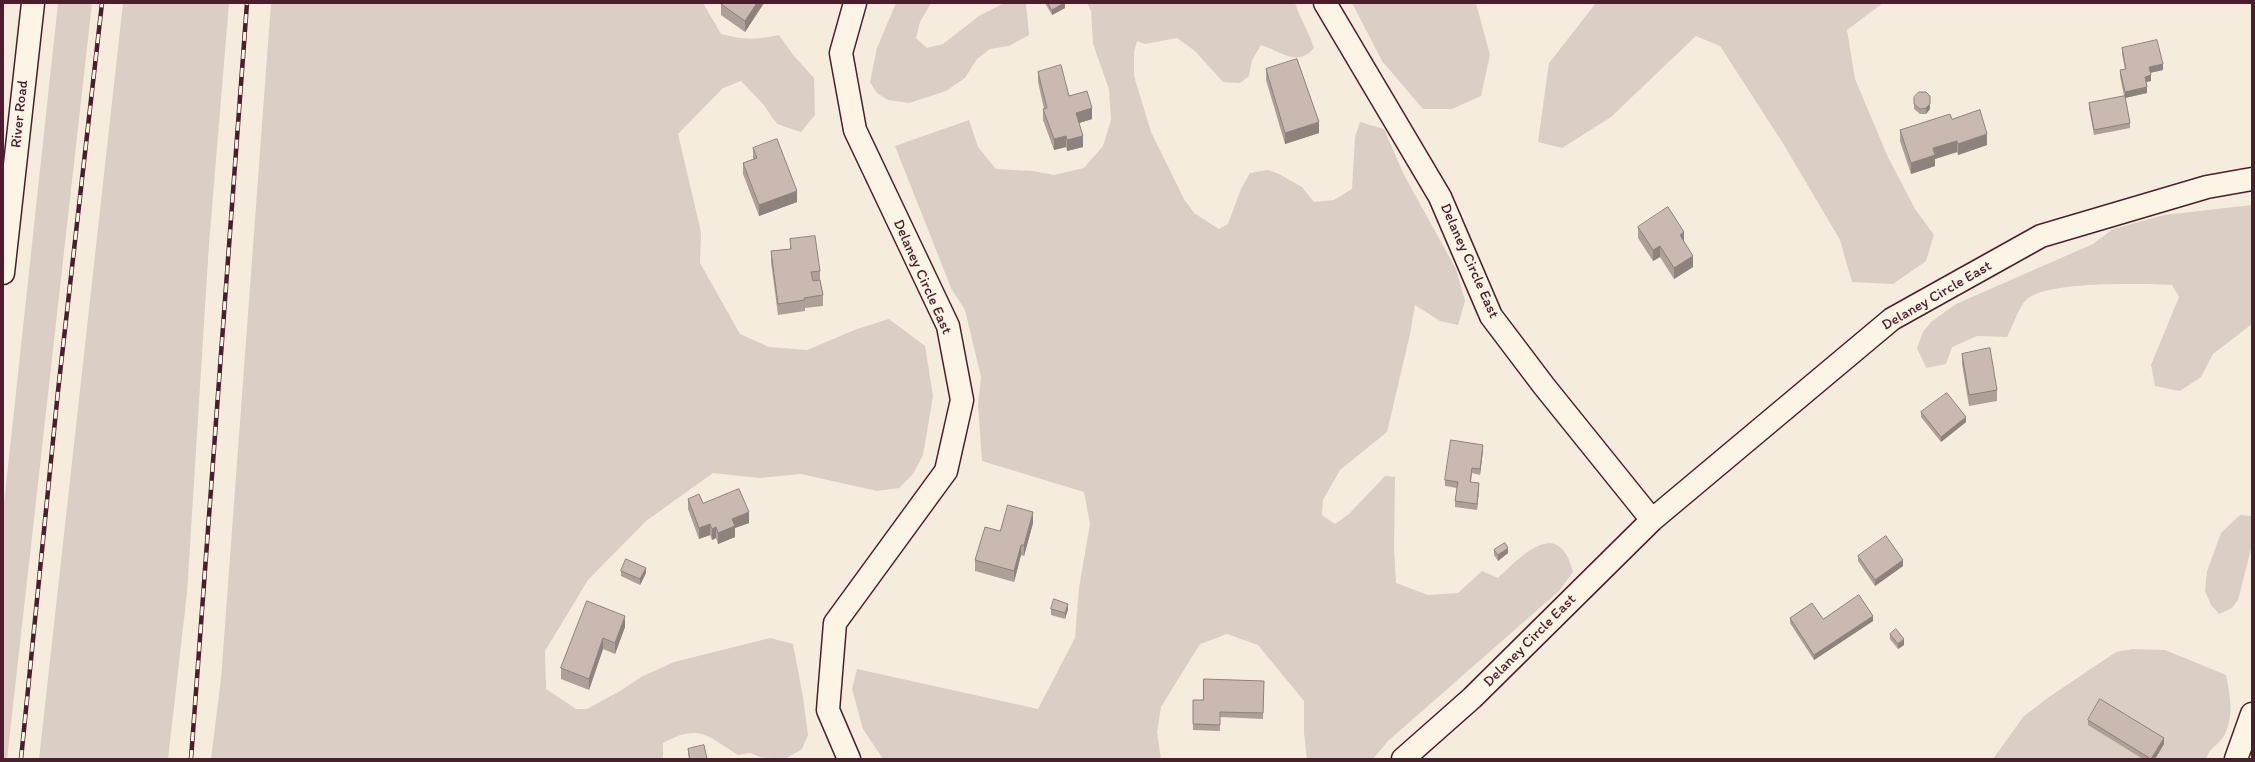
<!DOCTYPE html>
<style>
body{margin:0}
#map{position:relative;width:2255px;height:762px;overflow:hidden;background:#f5ecde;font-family:Itim,sans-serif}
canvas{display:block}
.frame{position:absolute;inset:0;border:4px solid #4a1f2b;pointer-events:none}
</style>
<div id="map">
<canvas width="2255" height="762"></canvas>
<div class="frame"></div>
</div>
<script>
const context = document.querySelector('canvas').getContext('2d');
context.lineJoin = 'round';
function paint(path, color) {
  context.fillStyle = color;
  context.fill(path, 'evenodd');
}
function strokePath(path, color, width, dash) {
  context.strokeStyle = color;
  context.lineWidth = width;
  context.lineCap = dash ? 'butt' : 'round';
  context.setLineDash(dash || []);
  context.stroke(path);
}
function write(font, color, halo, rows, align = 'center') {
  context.font = font + ' Itim,sans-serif';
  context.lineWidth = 3.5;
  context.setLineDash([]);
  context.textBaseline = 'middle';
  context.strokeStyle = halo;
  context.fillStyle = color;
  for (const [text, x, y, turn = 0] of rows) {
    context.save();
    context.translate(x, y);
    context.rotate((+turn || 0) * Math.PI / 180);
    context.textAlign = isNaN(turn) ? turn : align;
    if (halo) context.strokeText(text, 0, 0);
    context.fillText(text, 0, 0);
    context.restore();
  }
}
const green = new Path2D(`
 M 58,3 L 92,3 L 7,759 L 3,759 L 3,513 Z
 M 123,3 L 229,3 L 209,244 L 187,593 L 168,759 L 39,759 Z
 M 271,3 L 703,3 L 721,34 C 744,40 756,40 779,35 L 794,56 L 814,78 L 815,115 L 801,132 L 777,124 L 763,104 L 741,81 L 723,88 L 678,134 L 701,232 L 700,263 L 740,334 L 769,347 L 807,350 L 857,329 L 889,319 L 925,346 L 933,396 L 923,455 L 913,474 L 899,488 L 877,491 L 801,474 L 759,478 L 713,473 L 646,521 L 588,580 L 545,651 L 546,689 L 576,709 L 587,709 L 620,691 L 641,677 L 674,662 L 770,638 L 793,644 L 803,697 L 808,735 L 802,749 L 785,759 L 760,757 L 750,753 L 738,755 C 708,736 699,723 663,743 L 663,759 L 211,759 L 221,679 Z
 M 896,3 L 931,3 L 920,22 L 916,38 L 927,48 L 943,44 L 979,16 L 1004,3 L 1026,3 L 1029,35 L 1009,46 L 990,49 L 977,59 L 965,78 L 946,91 L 909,103 L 888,100 L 877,93 L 870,82 L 877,48 Z
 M 1087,3 L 1295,3 C 1300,19 1309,32 1314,48 C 1297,68 1281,51 1261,45 L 1252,60 L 1249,76 L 1240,83 L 1223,82 L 1195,51 L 1177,38 L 1145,44 L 1137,41 L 1134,52 L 1134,76 L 1151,132 L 1184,199 L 1194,213 L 1219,229 L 1228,224 L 1241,189 L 1250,173 L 1268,170 L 1279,174 L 1302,187 L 1314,202 L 1334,200 L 1352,189 L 1355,137 L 1360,122 L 1384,129 L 1404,175 L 1456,269 L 1465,301 L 1458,325 L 1440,321 L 1415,305 L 1410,334 L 1387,432 L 1340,470 L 1323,500 L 1322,515 L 1335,524 L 1349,514 L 1385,476 L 1395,477 L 1394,547 L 1396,583 L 1428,595 L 1458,593 L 1482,571 L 1498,578 C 1522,555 1559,516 1573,572 L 1559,591 L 1388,741 L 1373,759 L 1307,759 L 1304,733 L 1304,701 L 1258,645 L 1227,634 L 1200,644 L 1161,707 L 1157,732 L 1161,759 L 883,759 L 863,729 L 852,689 L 857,669 L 1038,709 L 1075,638 L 1079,588 L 1090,524 L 1084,492 L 982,461 L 978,405 L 981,377 L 965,310 L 951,288 L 895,146 L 969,120 L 978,147 L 996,169 L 1033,171 L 1054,175 L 1084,168 L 1103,146 L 1111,120 L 1109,89 L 1093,44 L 1091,11 Z
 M 1352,3 L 1476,3 L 1490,55 L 1481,96 L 1452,109 L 1423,109 L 1382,61 Z
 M 1596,3 L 1883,3 L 1847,30 L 1855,79 L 1887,155 L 1915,209 L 1934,235 L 1926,261 L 1893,284 L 1852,282 L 1840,240 L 1784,145 L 1720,46 L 1696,36 L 1611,117 L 1562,148 L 1538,142 L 1549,63 Z
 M 2252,205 L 2252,324 L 2213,354 L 2201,377 L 2180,391 L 2155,386 L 2151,365 L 2179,297 L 2172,285 C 2144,284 2043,280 2025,301 C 2017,311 2013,326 2007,337 L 1977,336 L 1952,347 L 1946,364 L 1926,368 L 1917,348 L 1923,332 L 1931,322 L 1956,304 L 2093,244 L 2113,229 L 2164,215 Z
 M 2240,515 L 2252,516 L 2252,545 L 2238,600 L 2232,608 L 2219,614 L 2211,605 L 2205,591 L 2207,571 L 2221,533 Z
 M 2133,649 L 2165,650 L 2226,675 C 2230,695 2234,715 2225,734 C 2220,744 2209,748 2206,759 L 1993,759 L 2023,717 L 2049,697 L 2116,652 Z`);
const minor = new Path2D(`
 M 1325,3 L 1440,197 L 1491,316 L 1544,386 L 1652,520
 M 3,273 L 33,3
 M 849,759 L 828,710 L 835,623 L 946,471 L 962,400 L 948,326 L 855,130 L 841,53 L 855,3
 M 1403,759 L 1472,698 L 1652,520 L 1892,319 L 2041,236 L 2207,187 L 2252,179
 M 2236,759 L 2252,714`);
const rail = new Path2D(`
 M 21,759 L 58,391 L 102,3
 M 191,759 L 247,3`);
const wall = new Path2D(`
 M 764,3 L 745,32 L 721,15 L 721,4 Z
 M 1045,3 L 1065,3 L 1065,8 L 1052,15 Z
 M 2122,48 L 2163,70 L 2150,73 L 2151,81 L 2146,82 L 2147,93 L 2125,98 L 2130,123 L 2130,128 L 2094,135 L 2089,108 L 2089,103 L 2124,96 L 2120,76 L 2120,70 L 2125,69 L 2122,54 Z
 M 1266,69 L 1319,133 L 1285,144 L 1266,80 Z
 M 1038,72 L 1069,96 L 1092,119 L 1079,123 L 1083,147 L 1067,151 L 1066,147 L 1054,150 L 1043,120 L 1043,109 L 1044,109 L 1038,82 Z
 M 1914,97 L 1930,109 L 1926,114 L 1920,114 L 1914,109 Z
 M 1952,119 L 1987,145 L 1958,155 L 1957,152 L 1935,159 L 1935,166 L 1911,174 L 1900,141 L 1900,130 Z
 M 753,148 L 797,202 L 759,216 L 743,174 L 743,163 L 753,159 Z
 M 1638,227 L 1684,242 L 1693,267 L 1674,279 L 1660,257 L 1653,261 L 1638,238 Z
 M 790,239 L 820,271 L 820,280 L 823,295 L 823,306 L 805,308 L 805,311 L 778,315 L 771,262 L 771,251 L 790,249 Z
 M 1962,354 L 1997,390 L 1997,401 L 1969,406 L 1962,364 Z
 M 1921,412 L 1966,422 L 1941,442 L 1921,417 Z
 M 1483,450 L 1480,475 L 1472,473 L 1471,482 L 1479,489 L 1477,510 L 1455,507 L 1455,501 L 1457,488 L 1445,486 L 1445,480 Z
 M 688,499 L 703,503 L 749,523 L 735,528 L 735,537 L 718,544 L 716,538 L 712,540 L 710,535 L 699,539 L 688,509 Z
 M 1033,523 L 1024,556 L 1021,555 L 1014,582 L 975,571 L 975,560 L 1000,531 Z
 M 1494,550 L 1508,553 L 1498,561 L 1494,555 Z
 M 1858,556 L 1903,566 L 1875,586 L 1858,561 Z
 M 621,571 L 646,573 L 640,585 L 621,576 Z
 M 587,601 L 625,627 L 615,654 L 603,649 L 589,690 L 561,679 L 561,668 Z
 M 1051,609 L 1068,609 L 1065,619 L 1051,615 Z
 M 1790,618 L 1873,621 L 1814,660 L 1790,623 Z
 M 1890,634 L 1904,645 L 1898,649 L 1890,639 Z
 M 1264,681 L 1263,719 L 1220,717 L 1220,731 L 1193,730 L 1193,700 L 1203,700 Z
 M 2088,720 L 2164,744 L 2155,759 L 2143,759 L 2088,725 Z
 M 688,749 L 707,759 L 689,759 L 688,754 Z`);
const shadedWall = new Path2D(`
 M 757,3 L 764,3 L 745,32 L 745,21 Z
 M 1064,3 L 1065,3 L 1065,8 L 1052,15 L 1052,10 Z
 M 2163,64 L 2163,70 L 2149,73 L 2149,67 Z
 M 2151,75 L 2151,81 L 2145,82 L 2145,77 Z
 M 2147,87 L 2147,93 L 2125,98 L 2125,92 Z
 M 1930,96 L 1930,109 L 1926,114 L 1926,108 Z
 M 1092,108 L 1092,119 L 1076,124 L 1076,113 Z
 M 1319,122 L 1319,133 L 1285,144 L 1285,133 Z
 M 1987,134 L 1987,145 L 1958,155 L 1958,144 Z
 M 1066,136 L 1066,147 L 1054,150 L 1054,139 Z
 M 1083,136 L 1083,147 L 1067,151 L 1067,140 Z
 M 1957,141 L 1957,152 L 1935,159 L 1935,166 L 1911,174 L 1911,163 L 1933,148 Z
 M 797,191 L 797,202 L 759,216 L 759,205 Z
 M 1684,232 L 1684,243 L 1680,235 Z
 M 1660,246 L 1660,257 L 1653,261 L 1653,250 Z
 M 1693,256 L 1693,267 L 1674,279 L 1674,268 Z
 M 1966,417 L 1966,422 L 1941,442 L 1941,437 Z
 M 1483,445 L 1483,450 L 1480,475 L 1480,469 Z
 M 1479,483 L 1479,489 L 1477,510 L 1477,504 Z
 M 749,512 L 749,523 L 735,528 L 735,537 L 718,544 L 718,533 L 732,519 Z
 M 1033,512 L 1033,523 L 1024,556 L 1024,545 Z
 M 710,524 L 710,535 L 699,539 L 699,528 Z
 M 716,527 L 716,538 L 712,540 L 712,529 Z
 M 1021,545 L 1021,555 L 1014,582 L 1014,571 Z
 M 1508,548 L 1508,553 L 1498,561 L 1498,555 Z
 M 1903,560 L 1903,566 L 1875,586 L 1875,580 Z
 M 646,568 L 646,573 L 640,585 L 640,579 Z
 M 1068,604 L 1068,609 L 1065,619 L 1065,613 Z
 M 625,616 L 625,627 L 615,654 L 615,643 Z
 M 1873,616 L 1873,621 L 1814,660 L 1814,655 Z
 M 603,638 L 603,649 L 589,690 L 589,679 Z
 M 1904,639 L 1904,645 L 1898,649 L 1898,644 Z
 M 2164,738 L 2164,744 L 2155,759 L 2151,759 Z`);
const building = new Path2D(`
 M 722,3 L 757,3 L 745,21 L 721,4 Z
 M 1048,3 L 1064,3 L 1052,10 Z
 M 2157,40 L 2163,64 L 2149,67 L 2151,75 L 2145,77 L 2147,87 L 2125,92 L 2120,70 L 2126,69 L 2122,48 Z
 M 1297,59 L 1319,122 L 1285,133 L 1266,69 Z
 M 1061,65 L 1069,96 L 1087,91 L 1092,108 L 1076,113 L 1083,136 L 1067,140 L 1066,136 L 1054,139 L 1043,109 L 1047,108 L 1038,72 Z
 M 1919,92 L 1926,92 L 1930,96 L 1930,104 L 1926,108 L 1920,109 L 1914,104 L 1914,97 Z
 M 2125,96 L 2130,123 L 2094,130 L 2089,103 Z
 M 1980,110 L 1987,134 L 1958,144 L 1957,141 L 1933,148 L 1935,155 L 1911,163 L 1900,130 L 1950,114 L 1952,119 Z
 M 777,139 L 797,191 L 759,205 L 743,163 L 757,158 L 753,148 Z
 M 1668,207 L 1684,232 L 1680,235 L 1693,256 L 1674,268 L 1660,246 L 1653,250 L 1638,227 Z
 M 815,236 L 820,271 L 811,272 L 813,281 L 820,280 L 823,295 L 804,298 L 805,300 L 778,304 L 771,251 L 791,249 L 790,239 Z
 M 1990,348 L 1997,390 L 1969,395 L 1962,354 Z
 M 1947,393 L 1966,417 L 1941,437 L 1921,412 Z
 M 1451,440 L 1483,445 L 1480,469 L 1472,468 L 1470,482 L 1479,483 L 1477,504 L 1455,501 L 1458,482 L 1445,480 Z
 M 739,489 L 749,512 L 732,519 L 735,526 L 718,533 L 716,527 L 712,529 L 710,524 L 699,528 L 688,499 L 699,494 L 703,503 Z
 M 1008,505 L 1033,512 L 1024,545 L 1021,545 L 1014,571 L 975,560 L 985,527 L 1000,531 Z
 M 1886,536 L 1903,560 L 1875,580 L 1858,556 Z
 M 1505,543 L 1508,548 L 1498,555 L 1494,550 Z
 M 626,559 L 646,568 L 640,579 L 621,571 Z
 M 1859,595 L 1873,616 L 1814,655 L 1790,618 L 1812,603 L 1823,619 Z
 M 1054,599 L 1068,604 L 1065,613 L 1051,609 Z
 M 587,601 L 625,616 L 615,643 L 603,638 L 589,679 L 561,668 Z
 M 1896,629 L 1904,639 L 1898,644 L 1890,634 Z
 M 1204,679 L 1264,681 L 1263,713 L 1220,712 L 1220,725 L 1193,724 L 1193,700 L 1203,700 Z
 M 2100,699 L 2164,738 L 2151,759 L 2088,720 Z
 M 704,745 L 707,759 L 690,759 L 688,749 Z`);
const streetNames = [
 ["River Road",20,114,-84],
 ["Delaney Circle East",1469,261,66],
 ["Delaney Circle East",922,277,66],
 ["Delaney Circle East",1937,296,-30],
 ["Delaney Circle East",1530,641,-45]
];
paint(green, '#dbcec4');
strokePath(minor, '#4a1f2b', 25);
strokePath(minor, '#fcf5e5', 22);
strokePath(rail, '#4a1f2b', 4.5);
strokePath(rail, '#fcf5e5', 3, [9]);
paint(wall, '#ae9f98');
paint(shadedWall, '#8d827c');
paint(building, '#cab9b1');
strokePath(building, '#8d827c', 1);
write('15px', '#4a1f2b', '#fcf5e5', streetNames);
</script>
